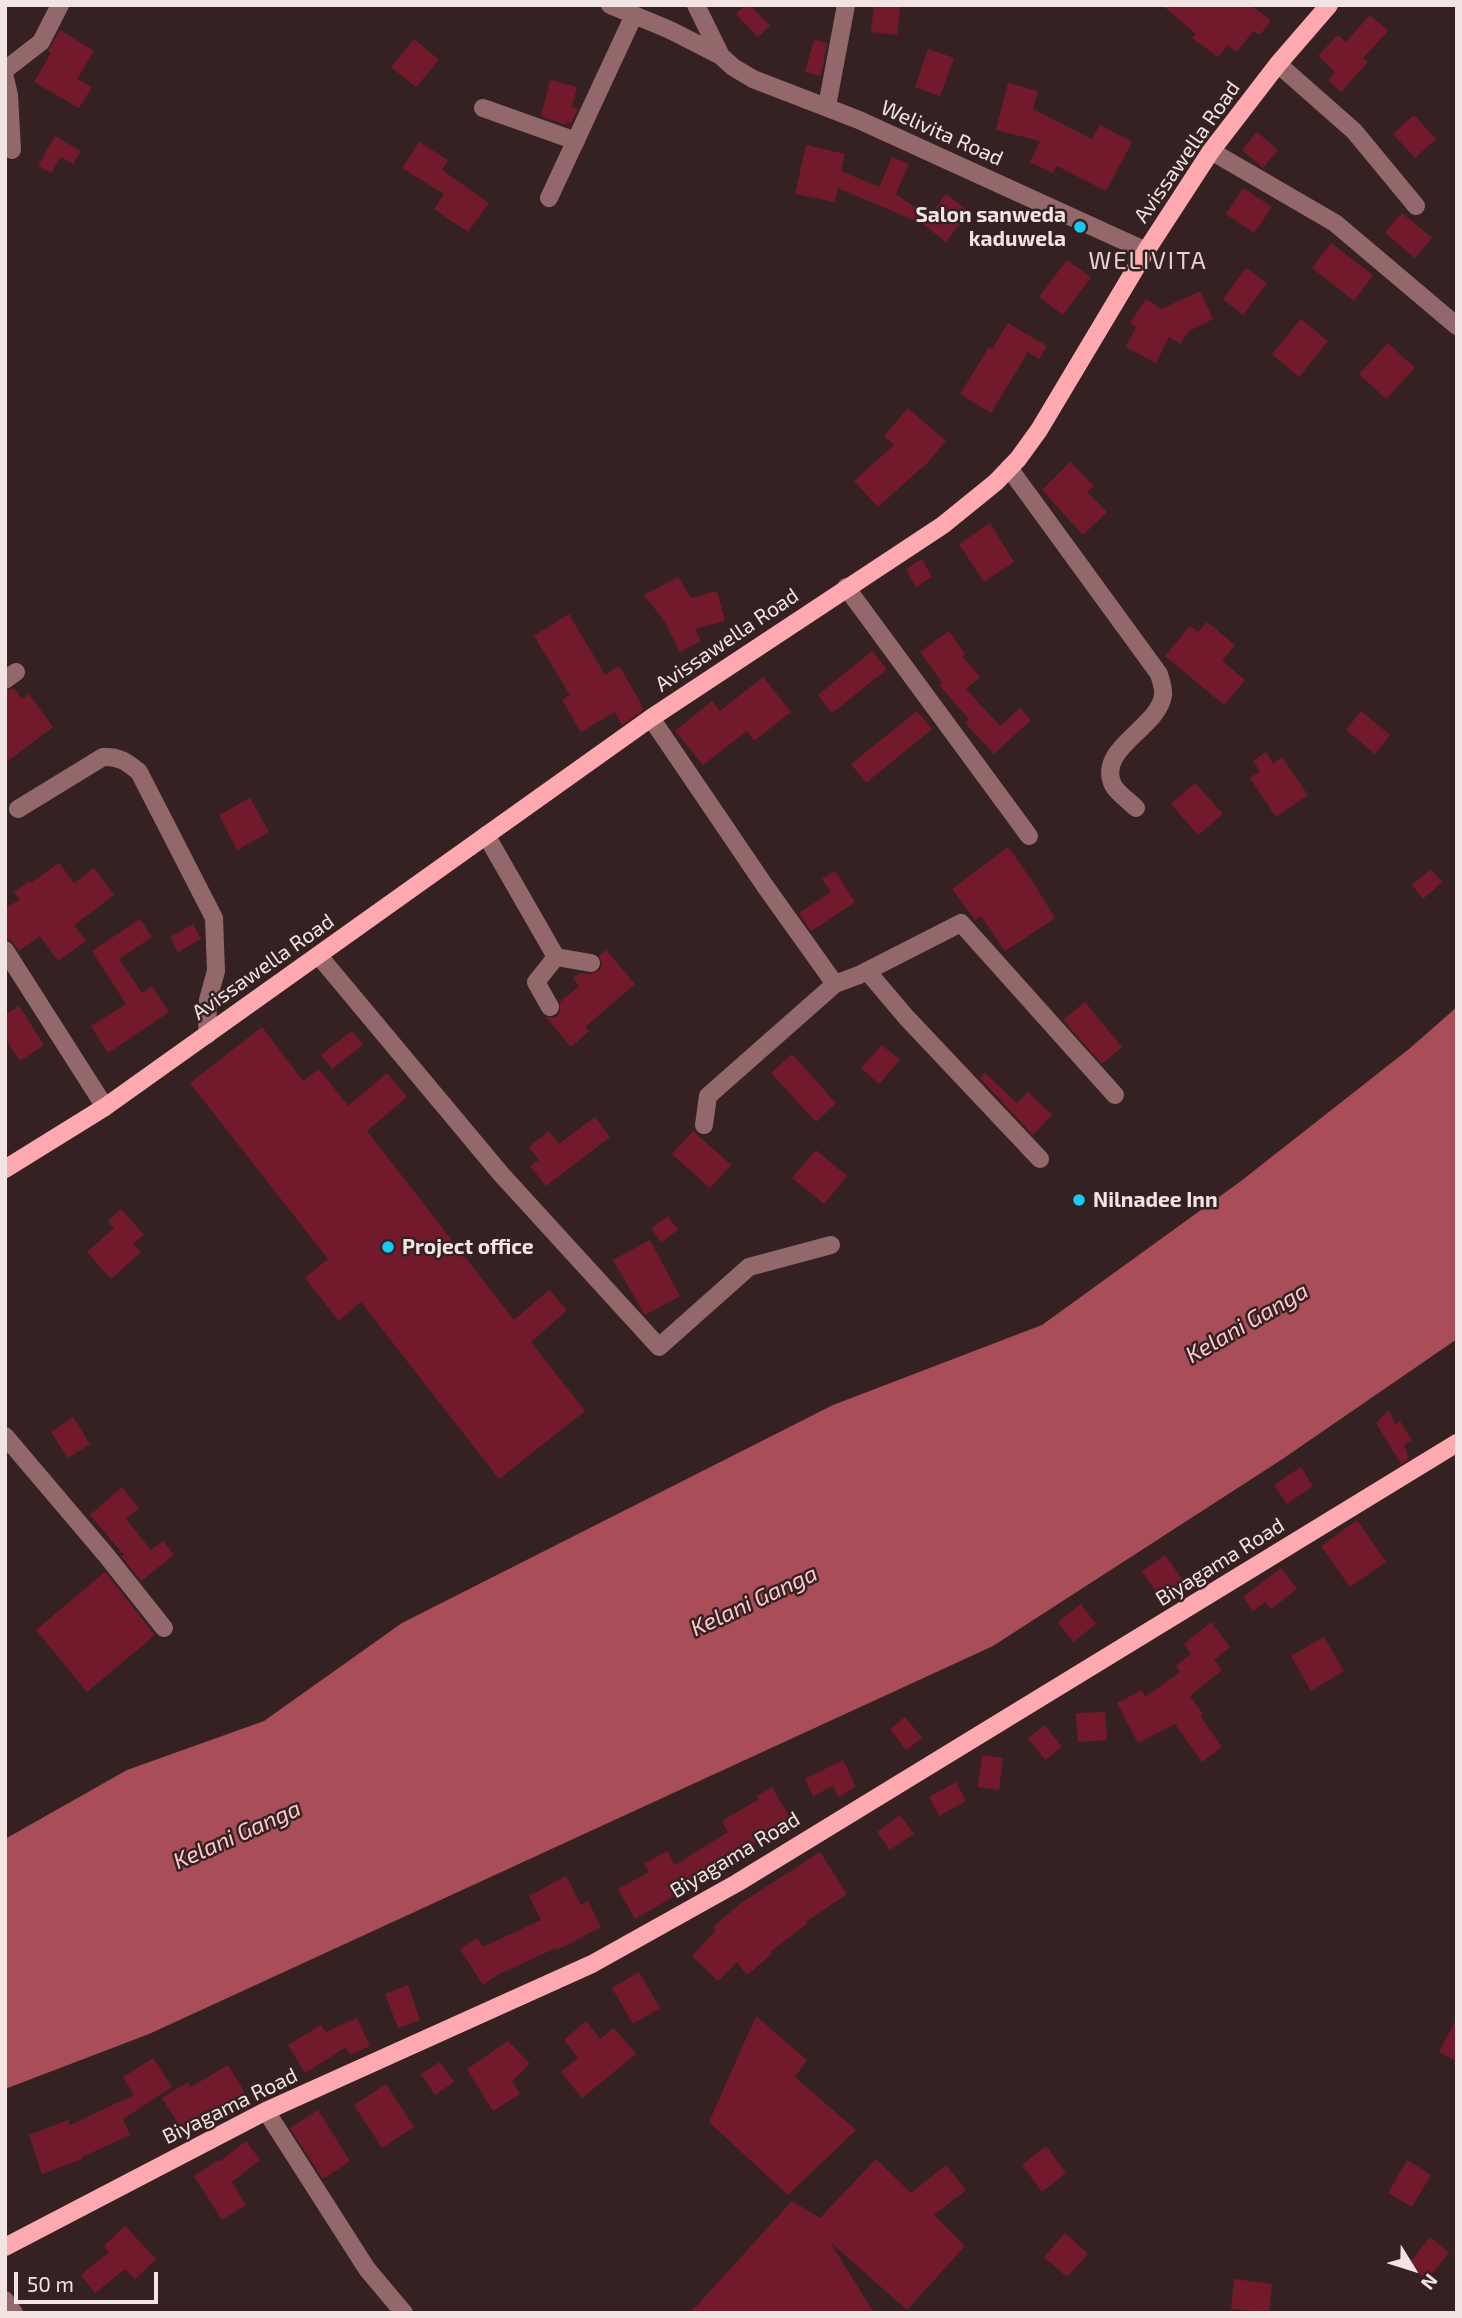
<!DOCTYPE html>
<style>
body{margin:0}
#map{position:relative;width:1462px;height:2318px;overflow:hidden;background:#362122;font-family:"Exo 2",sans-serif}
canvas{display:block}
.frame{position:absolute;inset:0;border:7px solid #f3e4e4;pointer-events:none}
.north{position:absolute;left:1378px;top:2234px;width:70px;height:70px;-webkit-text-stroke:5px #362122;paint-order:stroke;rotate:128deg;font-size:19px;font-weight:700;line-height:28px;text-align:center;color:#f3e4e4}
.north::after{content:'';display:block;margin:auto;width:24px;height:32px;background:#f3e4e4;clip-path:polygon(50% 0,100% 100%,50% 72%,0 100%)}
.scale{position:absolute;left:14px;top:2272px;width:144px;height:32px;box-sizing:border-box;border:4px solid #f3e4e4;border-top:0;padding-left:9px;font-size:21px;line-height:24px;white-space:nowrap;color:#f3e4e4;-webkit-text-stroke:5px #362122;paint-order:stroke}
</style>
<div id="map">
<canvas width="1462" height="2318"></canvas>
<div class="frame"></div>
<div class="north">N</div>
<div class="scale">50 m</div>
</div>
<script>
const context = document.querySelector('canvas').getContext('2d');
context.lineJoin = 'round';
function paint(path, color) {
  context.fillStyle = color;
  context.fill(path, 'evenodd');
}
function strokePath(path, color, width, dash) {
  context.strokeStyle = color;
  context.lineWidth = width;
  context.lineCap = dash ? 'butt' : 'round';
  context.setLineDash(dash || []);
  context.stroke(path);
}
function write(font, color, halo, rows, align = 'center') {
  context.font = font + ' "Exo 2",sans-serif';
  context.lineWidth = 5;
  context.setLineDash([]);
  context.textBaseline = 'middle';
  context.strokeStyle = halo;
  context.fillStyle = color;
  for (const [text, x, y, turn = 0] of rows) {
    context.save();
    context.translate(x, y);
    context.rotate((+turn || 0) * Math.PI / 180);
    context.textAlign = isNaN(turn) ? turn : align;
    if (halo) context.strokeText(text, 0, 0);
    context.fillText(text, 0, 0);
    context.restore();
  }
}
const water = new Path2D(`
 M 1457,1007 L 1457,1339 L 1281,1460 L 993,1646 L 149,2034 L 5,2089 L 5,1839 L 127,1770 L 264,1721 L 402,1623 L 833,1405 L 1042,1325 L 1241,1181 L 1409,1049 Z`);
const building = new Path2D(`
 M 746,5 L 750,5 L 770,26 L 758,37 L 736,14 Z
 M 874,5 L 900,5 L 897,35 L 871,32 Z
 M 1162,5 L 1250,5 L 1271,20 L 1260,35 L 1253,31 L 1237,52 L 1228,45 L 1218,57 L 1192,38 L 1196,34 Z
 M 1370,15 L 1388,31 L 1363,58 L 1368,62 L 1341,92 L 1328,80 L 1335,72 L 1318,56 L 1338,35 L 1346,42 Z
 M 60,30 L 94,51 L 77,79 L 92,87 L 79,108 L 34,82 L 51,53 L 48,51 Z
 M 414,39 L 439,60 L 416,87 L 391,67 Z
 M 814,40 L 827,43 L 821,76 L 805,72 Z
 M 928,49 L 954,58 L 940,96 L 915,87 Z
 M 550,80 L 577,87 L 572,107 L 578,109 L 571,123 L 567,122 L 566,125 L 541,116 Z
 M 1008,83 L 1038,91 L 1033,109 L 1092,139 L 1100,125 L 1132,142 L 1106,191 L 1057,166 L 1053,173 L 1030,162 L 1040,141 L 996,130 Z
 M 1414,115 L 1436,139 L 1415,158 L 1393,134 Z
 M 1257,132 L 1278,150 L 1263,168 L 1242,150 Z
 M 55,136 L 81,151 L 73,164 L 61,157 L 51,173 L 38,166 Z
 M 419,142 L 448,160 L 442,170 L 489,203 L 468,232 L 434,209 L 444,194 L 402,168 Z
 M 806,145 L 845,154 L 841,171 L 879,187 L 892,157 L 909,164 L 896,194 L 929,217 L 946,194 L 969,211 L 946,242 L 923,224 L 838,188 L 835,202 L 795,194 Z
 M 1243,188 L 1272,207 L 1254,233 L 1226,214 Z
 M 1402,213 L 1432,238 L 1415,258 L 1385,233 Z
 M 1331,243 L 1373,275 L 1354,301 L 1312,268 Z
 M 1067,260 L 1091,277 L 1063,315 L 1039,297 Z
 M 1246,268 L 1267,283 L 1243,315 L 1223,299 Z
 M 1200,291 L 1213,319 L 1189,331 L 1180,344 L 1169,337 L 1156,363 L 1126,347 L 1136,327 L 1130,323 L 1146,299 L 1162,309 Z
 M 1301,319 L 1328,341 L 1299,377 L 1272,354 Z
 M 1008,323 L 1047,346 L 1039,359 L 1028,352 L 991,413 L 960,394 L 989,347 L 992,349 Z
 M 1388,343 L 1415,368 L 1386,399 L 1359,374 Z
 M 908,408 L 946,441 L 922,469 L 921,468 L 878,507 L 854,481 L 894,445 L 884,436 Z
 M 1070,462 L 1094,486 L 1087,492 L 1107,512 L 1083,535 L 1042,490 Z
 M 990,523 L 1014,562 L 984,582 L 959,544 Z
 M 922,559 L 932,577 L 916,587 L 906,569 Z
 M 678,577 L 691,598 L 717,591 L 725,621 L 695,629 L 701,641 L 680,652 L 665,622 L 644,595 Z
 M 569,614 L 605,675 L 619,666 L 638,698 L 643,710 L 622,725 L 615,712 L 581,732 L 562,700 L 570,695 L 534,636 Z
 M 1207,622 L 1235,645 L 1222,661 L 1245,680 L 1224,705 L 1165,656 L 1190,626 L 1198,632 Z
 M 949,631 L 965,654 L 962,656 L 980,677 L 966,689 L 1000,726 L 1020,708 L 1031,720 L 994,754 L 965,723 L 969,719 L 939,685 L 942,682 L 920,652 Z
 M 872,651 L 887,669 L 832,713 L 818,695 Z
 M 763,677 L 791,712 L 754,741 L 747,731 L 703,765 L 675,731 L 712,701 L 720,711 Z
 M 14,688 L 22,699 L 29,694 L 53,727 L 5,763 L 5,691 Z
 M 917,711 L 932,729 L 866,783 L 851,764 Z
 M 1361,711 L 1390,735 L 1375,754 L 1346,730 Z
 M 1266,752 L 1273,764 L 1282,757 L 1308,795 L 1276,817 L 1250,778 L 1260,771 L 1253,761 Z
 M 1195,783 L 1223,814 L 1198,835 L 1171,804 Z
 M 250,798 L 269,832 L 237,850 L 219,815 Z
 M 1008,847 L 1031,879 L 1055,918 L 1005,951 L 981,916 L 975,920 L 952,889 Z
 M 59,863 L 74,883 L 94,868 L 114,895 L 74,925 L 86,941 L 58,961 L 40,936 L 19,951 L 11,940 L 5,939 L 5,908 L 20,900 L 14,892 L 30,881 L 31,883 Z
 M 1431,869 L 1442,882 L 1423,899 L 1412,885 Z
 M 835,871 L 855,902 L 811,931 L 799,913 L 831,892 L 822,879 Z
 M 140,919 L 152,937 L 119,959 L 142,993 L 152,986 L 169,1012 L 108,1053 L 91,1026 L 126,1004 L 92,951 Z
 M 193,924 L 201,939 L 178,952 L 170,937 Z
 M 606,950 L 635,984 L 585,1027 L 589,1031 L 571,1047 L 546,1017 L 556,1017 L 560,1012 L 560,1002 L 579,986 L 573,978 L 580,973 L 590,974 L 599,971 L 602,964 L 599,955 Z
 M 1085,1002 L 1122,1047 L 1102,1064 L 1063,1020 Z
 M 19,1006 L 44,1045 L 20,1061 L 5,1038 L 5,1015 Z
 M 262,1027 L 303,1081 L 319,1069 L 348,1106 L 387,1073 L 407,1097 L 367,1131 L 514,1320 L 549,1290 L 567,1310 L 531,1342 L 585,1411 L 499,1479 L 361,1302 L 339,1321 L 305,1278 L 328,1259 L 190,1083 Z
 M 352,1031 L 363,1045 L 332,1069 L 321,1055 Z
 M 882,1045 L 900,1060 L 879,1084 L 861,1068 Z
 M 792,1054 L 836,1103 L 816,1122 L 771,1073 Z
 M 985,1073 L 1017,1103 L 1028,1092 L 1052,1115 L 1033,1135 L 980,1078 Z
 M 595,1117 L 610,1137 L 546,1186 L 530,1166 L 539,1160 L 529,1147 L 549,1131 L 559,1144 Z
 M 693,1131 L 731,1165 L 710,1188 L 672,1154 Z
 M 816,1150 L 847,1176 L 824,1204 L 792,1178 Z
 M 121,1209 L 144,1235 L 133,1244 L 141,1252 L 111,1279 L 87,1252 L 114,1228 L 108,1221 Z
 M 668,1216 L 678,1230 L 661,1242 L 651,1228 Z
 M 650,1240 L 680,1296 L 645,1315 L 613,1260 Z
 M 1389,1410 L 1395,1424 L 1400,1421 L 1412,1440 L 1404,1445 L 1409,1459 L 1401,1464 L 1376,1423 Z
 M 73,1417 L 90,1444 L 68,1458 L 51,1432 Z
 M 1301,1467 L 1313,1486 L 1287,1504 L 1274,1485 Z
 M 122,1487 L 139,1508 L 126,1519 L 151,1550 L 163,1541 L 174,1555 L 141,1581 L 121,1556 L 124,1555 L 90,1515 Z
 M 1357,1520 L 1386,1562 L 1350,1587 L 1321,1546 Z
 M 1165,1555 L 1184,1582 L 1160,1598 L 1142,1571 Z
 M 1281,1568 L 1297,1589 L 1271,1609 L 1265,1602 L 1253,1611 L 1243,1597 Z
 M 105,1572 L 155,1635 L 87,1692 L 36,1630 Z
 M 1081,1604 L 1096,1624 L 1073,1642 L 1058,1622 Z
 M 1211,1622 L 1230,1647 L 1214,1660 L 1222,1670 L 1190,1696 L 1203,1714 L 1200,1716 L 1222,1747 L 1202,1762 L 1175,1724 L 1138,1743 L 1117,1703 L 1142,1690 L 1145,1697 L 1180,1672 L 1176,1666 L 1191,1654 L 1184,1644 Z
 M 1324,1637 L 1344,1671 L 1311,1691 L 1291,1656 Z
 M 1105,1712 L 1107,1740 L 1078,1742 L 1076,1713 Z
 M 905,1717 L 922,1738 L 906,1750 L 890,1729 Z
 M 1045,1725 L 1062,1747 L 1045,1760 L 1028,1738 Z
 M 982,1755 L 1003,1758 L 999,1790 L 978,1787 Z
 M 843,1760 L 856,1787 L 838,1797 L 833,1786 L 813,1796 L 805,1779 Z
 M 956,1782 L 966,1801 L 939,1816 L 929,1797 Z
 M 772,1787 L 795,1826 L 780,1835 L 777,1831 L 739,1851 L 686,1884 L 688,1888 L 635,1919 L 618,1889 L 649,1872 L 644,1864 L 667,1851 L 675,1865 L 728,1832 L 722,1821 L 759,1799 L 757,1796 Z
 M 900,1815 L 914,1834 L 890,1850 L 877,1832 Z
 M 820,1852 L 847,1894 L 806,1922 L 807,1924 L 770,1952 L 772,1954 L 747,1975 L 737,1962 L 718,1981 L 692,1956 L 716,1930 L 713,1927 L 741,1903 Z
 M 566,1876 L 581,1905 L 588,1901 L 601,1927 L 557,1950 L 556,1948 L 499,1974 L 483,1985 L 460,1949 L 477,1938 L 483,1947 L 541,1920 L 529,1896 Z
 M 639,1972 L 660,2008 L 633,2024 L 612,1988 Z
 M 408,1985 L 420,2020 L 398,2028 L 385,1994 Z
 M 756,2016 L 807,2060 L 795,2077 L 856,2130 L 788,2195 L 709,2122 Z
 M 357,2018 L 370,2046 L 350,2055 L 346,2047 L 305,2073 L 288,2045 L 321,2025 L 326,2032 Z
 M 1457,2018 L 1457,2061 L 1439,2052 Z
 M 586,2021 L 600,2039 L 614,2028 L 636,2054 L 582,2098 L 561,2072 L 578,2058 L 564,2040 Z
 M 508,2041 L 530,2064 L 512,2081 L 520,2094 L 493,2111 L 467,2069 Z
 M 153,2058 L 172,2087 L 123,2119 L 130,2135 L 82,2157 L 82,2159 L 42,2174 L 29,2135 L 68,2120 L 70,2125 L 134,2095 L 123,2077 Z
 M 440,2062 L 454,2082 L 435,2095 L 421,2074 Z
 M 228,2065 L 245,2093 L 184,2133 L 162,2098 L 188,2082 L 191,2087 Z
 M 386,2084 L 414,2127 L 382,2148 L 354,2105 Z
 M 318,2110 L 350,2161 L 323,2179 L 290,2128 Z
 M 246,2141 L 260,2160 L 232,2182 L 246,2205 L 222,2220 L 194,2176 L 218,2160 L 219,2162 Z
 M 1046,2146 L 1066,2173 L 1042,2192 L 1022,2165 Z
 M 876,2159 L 911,2193 L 946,2165 L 966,2190 L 934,2215 L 965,2246 L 907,2310 L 830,2242 L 874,2313 L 690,2313 L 792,2201 L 820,2218 Z
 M 1407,2160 L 1431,2175 L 1412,2207 L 1388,2193 Z
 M 125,2226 L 156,2259 L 135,2279 L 125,2269 L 95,2293 L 81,2275 L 109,2252 L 104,2246 Z
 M 1065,2233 L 1088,2254 L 1067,2277 L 1044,2257 Z
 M 1430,2237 L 1449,2253 L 1427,2280 L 1408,2265 Z
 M 1234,2279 L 1272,2284 L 1269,2313 L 1231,2309 Z`);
const minor = new Path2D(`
 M 610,5 L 670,30 L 721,56
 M 696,5 L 721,56 L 733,67 L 753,79 L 859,120 L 1146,251
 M 1278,64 L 1354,131 L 1416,206
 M 5,70 L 41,42 L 60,5
 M 5,78 L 9,95 L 12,150
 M 827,106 L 846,5
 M 483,108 L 576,141
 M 1211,151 L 1335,223 L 1457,326
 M 549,198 L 634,15
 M 1009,468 L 1159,674 C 1161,681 1164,689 1163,695 C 1159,728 1096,748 1113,785 C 1117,793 1129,801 1136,808
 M 846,587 L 1029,836
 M 5,680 L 16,672
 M 651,718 L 765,886 L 835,984
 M 18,809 L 103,757 C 119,756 127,762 139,772 L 214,918 L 216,971 L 208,1000 L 207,1035
 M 486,835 L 556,957 L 591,963
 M 5,950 L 105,1107
 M 319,956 L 501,1174 L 659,1347 L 749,1267 L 831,1245
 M 867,971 L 906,1017 L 1040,1159
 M 550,1007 L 536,982 L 556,957
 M 704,1125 L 708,1096 L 835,984 L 859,975 L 961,923 L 1115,1095
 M 5,1436 L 106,1555 L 164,1628
 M 266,2111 L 367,2269 L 404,2313
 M 5,2300 L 14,2313`);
const major = new Path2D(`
 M 5,1169 L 105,1107 L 651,718 L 943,525 L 996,482 L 1018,459 L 1039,430 L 1146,251 L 1211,151 L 1278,64 L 1329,5
 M 5,2247 L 266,2111 L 592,1964 L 737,1883 L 1457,1443`);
const markers = [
 [1080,227,7,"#14cafb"],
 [1079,1200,7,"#14cafb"],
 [388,1247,7,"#14cafb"]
];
const streetNames = [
 ["Welivita Road",942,133,24],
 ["Avissawella Road",1187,152,-55],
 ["Avissawella Road",727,640,-34],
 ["Avissawella Road",263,967,-35],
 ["Biyagama Road",1220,1562,-32],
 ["Biyagama Road",735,1855,-31],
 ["Biyagama Road",230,2106,-26]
];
const poiNames = [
 ["Salon sanweda",1066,215,"right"],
 ["kaduwela",1066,239,"right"],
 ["Nilnadee Inn",1093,1200],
 ["Project office",402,1247]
];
const waterNames = [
 ["Kelani Ganga",1247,1323,-30],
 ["Kelani Ganga",754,1601,-25],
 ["Kelani Ganga",237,1835,-24]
];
const quarterNames = [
 ["WELIVITA",1148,261]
];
paint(water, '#a94d59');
paint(building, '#721a2c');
strokePath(minor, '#92686b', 18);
strokePath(major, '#fea8af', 18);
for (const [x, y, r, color] of markers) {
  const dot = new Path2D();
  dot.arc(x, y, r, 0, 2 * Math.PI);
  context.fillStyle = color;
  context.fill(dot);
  strokePath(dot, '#362122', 2.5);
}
write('21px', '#f3e4e4', '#362122', streetNames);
write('bold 21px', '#f3e4e4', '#362122', poiNames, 'left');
write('italic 23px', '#fec9cd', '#362122', waterNames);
context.letterSpacing = '2px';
write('24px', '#eccfd1', '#362122', quarterNames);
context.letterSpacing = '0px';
</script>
